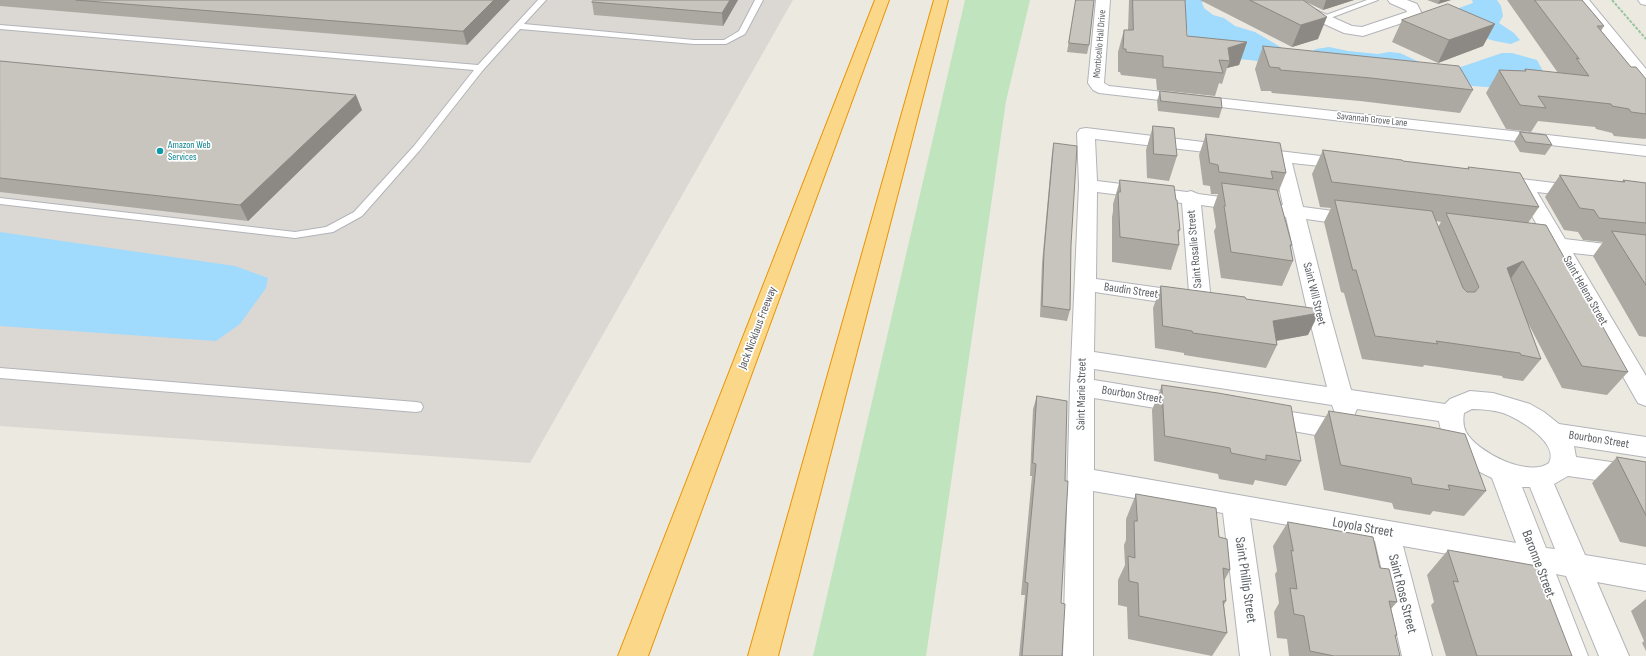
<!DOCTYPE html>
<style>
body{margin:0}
canvas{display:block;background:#ece9e1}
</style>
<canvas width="1646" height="656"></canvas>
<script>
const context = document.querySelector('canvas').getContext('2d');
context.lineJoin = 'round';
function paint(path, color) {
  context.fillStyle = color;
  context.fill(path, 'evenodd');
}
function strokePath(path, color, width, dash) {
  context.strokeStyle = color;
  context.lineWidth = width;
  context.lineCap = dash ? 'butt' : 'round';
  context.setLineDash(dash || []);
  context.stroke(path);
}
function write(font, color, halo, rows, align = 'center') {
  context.font = font + ' "Sofia Sans Condensed",sans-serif';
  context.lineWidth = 3.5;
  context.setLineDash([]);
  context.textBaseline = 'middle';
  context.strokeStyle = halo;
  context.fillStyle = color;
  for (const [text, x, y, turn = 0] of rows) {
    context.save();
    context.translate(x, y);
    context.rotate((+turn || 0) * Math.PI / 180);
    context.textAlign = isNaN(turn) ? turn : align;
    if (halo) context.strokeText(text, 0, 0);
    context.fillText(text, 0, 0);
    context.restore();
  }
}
const industrial = new Path2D(`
 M 0,0 L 793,0 L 530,463 L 0,426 Z`);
const green = new Path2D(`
 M 965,0 L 1030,0 L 1006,101 L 926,656 L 813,656 Z`);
const water = new Path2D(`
 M 1183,0 L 1204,0 L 1202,3 L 1204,8 L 1213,15 L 1224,18 L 1235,26 L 1255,32 L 1284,49 L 1311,52 L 1316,49 L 1329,47 L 1348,51 L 1378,54 L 1389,52 L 1400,53 L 1443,73 L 1502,53 L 1512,53 L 1537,60 L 1545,75 L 1500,88 L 1444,84 L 1311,69 L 1250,60 L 1193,56 L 1189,41 Z
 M 1472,0 L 1497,0 L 1501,6 L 1503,16 L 1499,23 L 1514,33 L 1520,40 L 1511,44 L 1495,41 L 1473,35 L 1453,14 L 1459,8 L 1473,3 Z
 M 0,232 L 235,266 L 268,278 L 266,288 L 240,324 L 216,341 L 0,326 Z`);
const path = new Path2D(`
 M 1612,0 L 1646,39`);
const lane = new Path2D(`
 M 538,0 L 546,0 L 524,24 L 694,40 L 724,40 L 739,31 L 755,0 L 763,0 L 745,34 L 726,44 L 694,44 L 520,29 L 483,70 L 420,150 L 362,216 L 333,232 L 295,238 L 0,204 L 0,198 L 295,232 L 326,227 L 354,212 L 414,146 L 474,70 L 0,29 L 0,25 L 478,65 Z
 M 1367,0 L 1378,0 L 1325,20 L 1322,20 L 1318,18 Z
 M 0,368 L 416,402 L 421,403 L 423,407 L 421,411 L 416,412 L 0,378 Z`);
const street = new Path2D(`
 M 1096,0 L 1110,0 L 1104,83 L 1109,86 L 1646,146 L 1646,156 L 1099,93 L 1093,90 L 1088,83 Z
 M 1276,0 L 1294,0 L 1352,26 L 1362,27 L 1407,12 L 1406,10 L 1390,3 L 1388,0 L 1407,0 L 1417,4 L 1422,14 L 1420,17 L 1363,36 L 1344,33 L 1278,3 Z
 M 1575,0 L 1589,0 L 1646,69 L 1646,84 L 1640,82 Z
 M 1086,128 L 1354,160 L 1357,164 L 1354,168 L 1348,169 L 1292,163 L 1303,207 L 1356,214 L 1363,216 L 1366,220 L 1363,224 L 1356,226 L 1306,219 L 1331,318 L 1351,390 L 1445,404 L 1450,399 L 1470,391 L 1493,393 L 1530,404 L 1544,412 L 1559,424 L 1646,437 L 1646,457 L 1574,446 L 1576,457 L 1646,467 L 1646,487 L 1568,476 L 1554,484 L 1585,555 L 1646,565 L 1646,591 L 1597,582 L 1629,656 L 1599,656 L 1566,576 L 1556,574 L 1588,656 L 1558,656 L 1526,568 L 1403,546 L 1432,656 L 1402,656 L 1375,541 L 1250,518 L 1270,656 L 1240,656 L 1223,513 L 1093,491 L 1093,656 L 1063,656 L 1070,387 L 1079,185 L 1077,133 L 1080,129 ZM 1095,139 L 1273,160 L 1283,205 L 1198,194 L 1191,191 L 1187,192 L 1097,181 ZM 1097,192 L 1182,203 L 1189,292 L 1096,279 ZM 1201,205 L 1286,217 L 1309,318 L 1327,387 L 1094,352 L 1095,292 L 1187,306 C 1193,304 1199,308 1208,306 L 1211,301 ZM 1094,369 L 1332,405 L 1336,416 L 1345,419 L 1354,416 L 1357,409 L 1439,421 C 1443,450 1468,467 1492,478 L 1516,543 L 1094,470 L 1094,398 L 1186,413 L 1194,410 L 1198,404 L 1194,398 L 1186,395 L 1094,380 ZM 1472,409 C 1482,409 1493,410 1503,413 C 1518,418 1560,443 1549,463 C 1528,478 1477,452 1466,432 C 1463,426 1463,419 1464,413 ZM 1522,487 L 1530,487 L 1555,549 L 1546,548 Z
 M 1497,176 L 1587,187 L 1589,191 L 1587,195 L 1580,197 L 1537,192 L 1565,239 L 1646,249 L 1646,261 L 1573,253 L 1646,376 L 1646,406 L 1638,403 L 1551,250 L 1520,245 L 1517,241 L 1520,237 L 1527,235 L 1544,237 L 1517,190 L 1491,186 L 1488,182 L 1491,178 Z
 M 1265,408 L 1349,421 L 1358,424 L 1361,431 L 1358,438 L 1349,441 L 1265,426 L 1256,424 L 1253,417 L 1256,410 Z`);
const secondary = new Path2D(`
 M 1638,0 L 1646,0 L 1646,5 L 1641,4 Z`);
const highway = new Path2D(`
 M 875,0 L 889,0 L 648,656 L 618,656 Z
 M 934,0 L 948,0 L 778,656 L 748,656 Z`);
const wall = new Path2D(`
 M 0,0 L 510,0 L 467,45 L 0,6 Z
 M 594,0 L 738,0 L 723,26 L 594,15 L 592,2 Z
 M 1076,0 L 1094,0 L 1089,45 L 1087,54 L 1067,52 Z
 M 1129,0 L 1185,0 L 1187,36 L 1247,42 L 1239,65 L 1227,68 L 1222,84 L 1219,83 L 1215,96 L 1157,90 L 1156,79 L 1121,75 L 1120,72 L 1118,72 L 1118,52 L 1124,30 L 1128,30 Z
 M 1200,0 L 1354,0 L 1323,10 L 1304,1 L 1318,39 L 1292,47 Z
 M 1427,0 L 1451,0 L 1438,4 Z
 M 1507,0 L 1582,0 L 1604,26 L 1601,31 L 1631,67 L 1646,79 L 1646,138 L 1645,139 L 1614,136 L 1612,133 L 1596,129 L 1595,127 L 1538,121 L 1531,132 L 1506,129 L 1486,93 L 1499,70 L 1524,71 L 1525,69 L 1558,73 Z
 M 1402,20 L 1495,24 L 1483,46 L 1438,63 L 1392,42 Z
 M 1263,46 L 1473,90 L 1460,113 L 1360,101 L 1272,93 L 1271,91 L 1261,91 L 1255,69 Z
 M 0,61 L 362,110 L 248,221 L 0,192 Z
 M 1160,91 L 1222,108 L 1219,118 L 1158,111 L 1157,101 Z
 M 1153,126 L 1177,156 L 1169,181 L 1147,178 L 1146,150 Z
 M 1520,132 L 1552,145 L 1545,155 L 1520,152 L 1514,142 Z
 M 1206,134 L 1286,173 L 1278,193 L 1292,245 L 1291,247 L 1293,261 L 1282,286 L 1221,278 L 1214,231 L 1216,227 L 1213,208 L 1218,194 L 1211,194 L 1210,186 L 1203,185 L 1199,155 Z
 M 1054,143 L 1071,245 L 1070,310 L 1067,321 L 1040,317 L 1042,263 L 1052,153 Z
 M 1323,150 L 1403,161 L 1468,169 L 1468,167 L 1539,207 L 1528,223 L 1628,372 L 1607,395 L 1562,388 L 1528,323 L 1541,359 L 1523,381 L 1503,378 L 1502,376 L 1424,365 L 1423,367 L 1362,359 L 1344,293 L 1341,292 L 1324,222 L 1331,208 L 1320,207 L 1312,174 ZM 1436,221 L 1441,222 L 1438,227 Z
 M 1560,175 L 1622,182 L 1623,180 L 1646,183 L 1646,337 L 1639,336 L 1593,256 L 1603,242 L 1583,240 L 1578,232 L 1564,230 L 1545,197 Z
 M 1120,180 L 1176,200 L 1180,230 L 1178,234 L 1179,245 L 1171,270 L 1112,262 L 1112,217 L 1113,211 L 1113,204 Z
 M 1161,286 L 1246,299 L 1308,335 L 1277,341 L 1277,345 L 1266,368 L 1184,355 L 1184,353 L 1155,348 L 1153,308 Z
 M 1162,385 L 1301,461 L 1286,486 L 1255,480 L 1253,485 L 1219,479 L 1218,474 L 1154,461 L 1152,410 Z
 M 1037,396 L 1061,603 L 1062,656 L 1019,656 L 1025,595 L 1021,595 L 1032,476 L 1030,476 L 1033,409 Z
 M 1329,411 L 1486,491 L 1464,516 L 1433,511 L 1430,515 L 1394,509 L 1392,503 L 1324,490 L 1314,436 Z
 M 1617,457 L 1646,462 L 1646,547 L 1620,542 L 1592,483 Z
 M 1136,494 L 1219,537 L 1230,570 L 1224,581 L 1226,601 L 1224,605 L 1227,633 L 1212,656 L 1128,639 L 1127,607 L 1118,605 L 1118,580 L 1125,565 L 1124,545 L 1126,540 L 1126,519 Z
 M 1288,522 L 1380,568 L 1397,602 L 1391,609 L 1397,635 L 1395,638 L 1400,656 L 1289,656 L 1287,639 L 1277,638 L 1274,612 L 1279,603 L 1275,574 L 1277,571 L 1273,546 Z
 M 1448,550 L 1572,656 L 1446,656 L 1431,605 L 1434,602 L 1427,575 Z
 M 1646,599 L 1646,651 L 1642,643 L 1644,641 L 1631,611 Z`);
const shadedWall = new Path2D(`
 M 494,0 L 510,0 L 467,45 L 463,31 Z
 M 730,0 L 738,0 L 723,26 L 722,13 Z
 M 1326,0 L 1354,0 L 1323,10 Z
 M 1440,0 L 1451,0 L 1438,4 Z
 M 1327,17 L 1318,39 L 1292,47 L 1301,25 Z
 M 1495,24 L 1483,46 L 1438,63 L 1449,40 Z
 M 1247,42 L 1239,65 L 1227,68 L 1230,61 L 1228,48 Z
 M 356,95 L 362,110 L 248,221 L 240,205 Z
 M 1523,261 L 1507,284 L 1507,268 Z
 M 1319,313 L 1308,335 L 1262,343 L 1273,321 Z`);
const building = new Path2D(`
 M 76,0 L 494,0 L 463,31 Z
 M 594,0 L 730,0 L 722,13 L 592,2 Z
 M 1076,0 L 1094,0 L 1089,45 L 1069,43 Z
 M 1133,0 L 1185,0 L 1187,36 L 1247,42 L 1228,48 L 1230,61 L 1219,60 L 1223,73 L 1163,67 L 1163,56 L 1126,52 L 1126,49 L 1123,49 L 1124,30 L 1133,30 Z
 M 1250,0 L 1303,0 L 1327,17 L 1301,25 Z
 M 1535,0 L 1582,0 L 1604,26 L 1597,26 L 1631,67 L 1636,67 L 1646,79 L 1646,114 L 1631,112 L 1629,109 L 1612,106 L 1611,104 L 1538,96 L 1546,108 L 1520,105 L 1499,70 L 1526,71 L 1525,69 L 1589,76 L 1576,58 L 1579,59 Z
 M 1448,4 L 1495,24 L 1449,40 L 1402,20 Z
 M 1263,46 L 1459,66 L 1473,90 L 1371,78 L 1280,70 L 1280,68 L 1270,67 Z
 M 0,61 L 356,95 L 240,205 L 0,178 Z
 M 1160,91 L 1221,98 L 1222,108 L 1161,101 Z
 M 1153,126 L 1174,128 L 1177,156 L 1154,154 Z
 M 1520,132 L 1546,135 L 1552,145 L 1526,142 Z
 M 1206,134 L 1280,143 L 1286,173 L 1271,171 L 1273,179 L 1219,172 L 1218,165 L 1210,163 Z
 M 1054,143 L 1077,146 L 1071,245 L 1070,310 L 1042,306 L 1044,252 Z
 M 1323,150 L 1402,160 L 1403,161 L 1469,169 L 1468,167 L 1520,173 L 1539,207 L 1332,182 Z
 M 1560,175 L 1625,182 L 1623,180 L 1646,183 L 1646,223 L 1599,218 L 1594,210 L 1580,208 Z
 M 1120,180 L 1174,186 L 1176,200 L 1177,200 L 1180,230 L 1178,230 L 1179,245 L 1120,237 L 1118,192 L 1120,192 Z
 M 1222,183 L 1277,190 L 1292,245 L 1290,245 L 1293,261 L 1231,252 L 1224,206 L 1225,206 Z
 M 1335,200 L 1432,211 L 1463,288 L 1467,292 L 1475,292 L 1479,287 L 1446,213 L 1546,225 L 1628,372 L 1582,366 L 1523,261 L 1507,268 L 1541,359 L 1521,355 L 1520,353 L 1436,341 L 1438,344 L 1375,336 L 1356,270 L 1353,270 Z
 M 1612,231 L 1646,235 L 1646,285 Z
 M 1161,286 L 1245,297 L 1246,299 L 1319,309 L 1319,313 L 1273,321 L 1277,345 L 1193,333 L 1192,331 L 1163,326 Z
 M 1162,385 L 1218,393 L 1291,406 L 1301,461 L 1266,455 L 1266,460 L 1231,453 L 1230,448 L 1165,436 Z
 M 1037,396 L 1067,401 L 1065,481 L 1068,481 L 1061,603 L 1065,604 L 1062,656 L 1022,656 L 1028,583 L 1025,582 L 1036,464 L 1033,463 Z
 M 1329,411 L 1431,427 L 1465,434 L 1486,491 L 1448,485 L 1450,490 L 1412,484 L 1411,478 L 1341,465 Z
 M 1617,457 L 1646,462 L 1646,515 Z
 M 1136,494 L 1216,508 L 1219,537 L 1227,539 L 1230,570 L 1223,568 L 1226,601 L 1223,601 L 1227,633 L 1139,616 L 1138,583 L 1129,581 L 1128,556 L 1135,558 L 1134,521 L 1137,521 Z
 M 1288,522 L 1373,537 L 1380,568 L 1389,569 L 1397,602 L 1389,601 L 1397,635 L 1395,635 L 1400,656 L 1334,656 L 1310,651 L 1304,616 L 1294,614 L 1290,588 L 1297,589 L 1291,550 L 1293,551 Z
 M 1448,550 L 1537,566 L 1572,656 L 1477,656 L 1453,581 L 1458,582 Z`);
const markers = [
 [160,151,4,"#0f9aa8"]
];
const farStreetnames = [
 ["Monticello Hall Drive",1100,44,-85],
 ["Savannah Grove Lane",1372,120,6]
];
const farCulturenames = [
 ["Amazon Web",168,145],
 ["Services",168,157]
];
const streetNames = [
 ["Saint Rosalie Street",1195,249,-95],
 ["Baudin Street",1131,291,8],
 ["Saint Helena Street",1585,291,60],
 ["Saint Will Street",1314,294,76],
 ["Jack Nicklaus Freeway",758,328,-69],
 ["Saint Marie Street",1082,394,-89],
 ["Bourbon Street",1132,395,9],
 ["Bourbon Street",1599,440,9]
];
const nearStreetnames = [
 ["Loyola Street",1363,528,10],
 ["Baronne Street",1538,564,69],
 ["Saint Phillip Street",1245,580,82],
 ["Saint Rose Street",1402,594,76]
];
paint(industrial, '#dbd8d3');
paint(green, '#c0e4bd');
paint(water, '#a0dafd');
strokePath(lane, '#b2b4b9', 2);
strokePath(street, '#b2b4b9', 2);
strokePath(secondary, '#b1b5b9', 2);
strokePath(highway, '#e99404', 2);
strokePath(path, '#97c5a1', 2, [3, 1.5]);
paint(lane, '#fff');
paint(street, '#fff');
paint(secondary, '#fff');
paint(highway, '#fbd789');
paint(wall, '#aca9a3');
paint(shadedWall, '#8c8985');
paint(building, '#c8c4be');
strokePath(building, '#8c8985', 1);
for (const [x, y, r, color] of markers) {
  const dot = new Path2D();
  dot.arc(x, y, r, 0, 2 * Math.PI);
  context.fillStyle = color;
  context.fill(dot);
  strokePath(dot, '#fff', 1.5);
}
write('10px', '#5a5e62', '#fff', farStreetnames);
write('10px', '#0d838f', '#fff', farCulturenames, 'left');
write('12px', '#5a5e62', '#fff', streetNames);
write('14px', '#5a5e62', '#fff', nearStreetnames);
</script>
